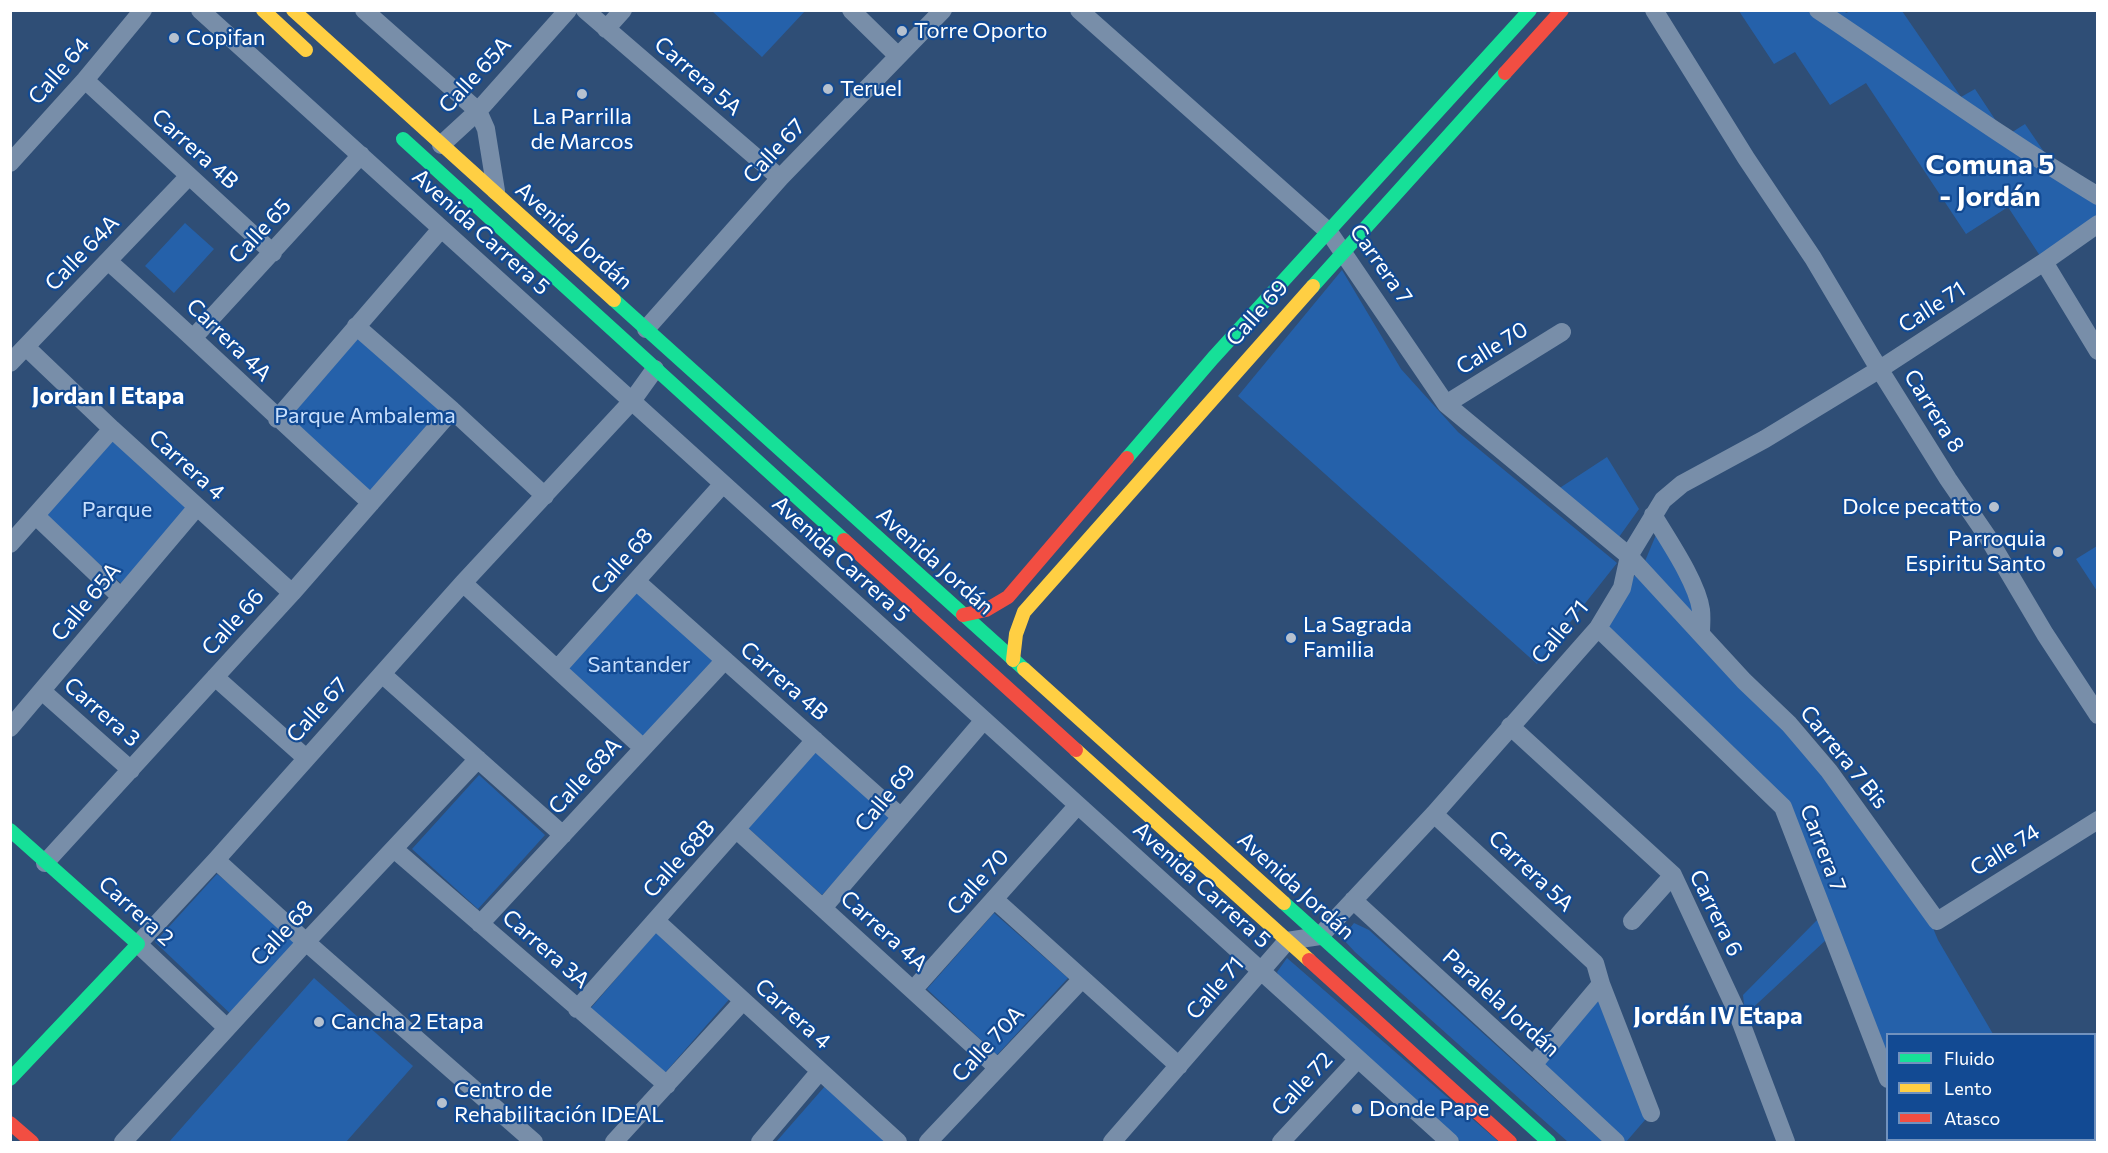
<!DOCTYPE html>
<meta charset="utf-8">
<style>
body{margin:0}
#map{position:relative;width:2108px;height:1153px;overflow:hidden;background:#2f4e76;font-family:Commissioner,sans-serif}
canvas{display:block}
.frame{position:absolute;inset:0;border:12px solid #fff;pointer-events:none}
.legend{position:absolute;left:1886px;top:1033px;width:210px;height:108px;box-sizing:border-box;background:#124a93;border:2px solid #7192be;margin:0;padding:8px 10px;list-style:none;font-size:18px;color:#fff}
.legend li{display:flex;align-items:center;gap:12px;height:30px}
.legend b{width:30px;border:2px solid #7192be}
</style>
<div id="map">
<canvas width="2108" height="1153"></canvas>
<div class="frame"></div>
<ul class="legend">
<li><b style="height:8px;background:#16e098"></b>Fluido</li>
<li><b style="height:8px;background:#ffcf43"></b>Lento</li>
<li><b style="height:8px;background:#f24e42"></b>Atasco</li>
</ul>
</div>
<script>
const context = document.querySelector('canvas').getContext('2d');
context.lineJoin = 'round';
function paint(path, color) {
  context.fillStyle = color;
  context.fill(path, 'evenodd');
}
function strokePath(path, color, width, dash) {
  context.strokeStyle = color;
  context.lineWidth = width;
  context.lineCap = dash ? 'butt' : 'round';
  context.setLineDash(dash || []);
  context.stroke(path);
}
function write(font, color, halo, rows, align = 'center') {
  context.font = font + ' Commissioner,sans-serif';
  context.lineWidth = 4.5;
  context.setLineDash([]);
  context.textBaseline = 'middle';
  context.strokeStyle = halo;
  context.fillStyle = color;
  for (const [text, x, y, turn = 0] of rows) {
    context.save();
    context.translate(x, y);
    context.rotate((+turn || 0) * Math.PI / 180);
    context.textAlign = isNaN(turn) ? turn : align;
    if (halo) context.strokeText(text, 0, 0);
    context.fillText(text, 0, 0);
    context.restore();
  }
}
const green = new Path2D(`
 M 1844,10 L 1846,13 L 1851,11 L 1902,11 L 1961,97 L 1975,89 L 2006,136 L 2025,124 L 2057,171 L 2097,204 L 2097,218 L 2044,262 L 2008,207 L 1966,234 L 1866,83 L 1830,105 L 1795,52 L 1774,64 L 1739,11 Z
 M 712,11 L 805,11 L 762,57 Z
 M 185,223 L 214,249 L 174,293 L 145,266 Z
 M 1342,270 L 1401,369 L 1458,432 L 1617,563 L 1537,664 L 1238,396 Z
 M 357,334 L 446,410 L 370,497 L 283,420 Z
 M 112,436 L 191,506 L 122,584 L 43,514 Z
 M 1607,457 L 1639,509 L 1614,544 L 1552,493 Z
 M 1658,530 L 1675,556 L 1699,627 L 1643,566 Z
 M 2097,546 L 2097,591 L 2076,559 Z
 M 1637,571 L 1805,751 L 1930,921 L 1938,940 L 1993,1034 L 1888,1034 L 1887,1070 L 1785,805 L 1606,629 Z
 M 636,581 L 725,660 L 642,747 L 557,669 Z
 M 815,750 L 892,818 L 822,895 L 746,826 Z
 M 479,775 L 545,835 L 478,909 L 412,849 Z
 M 217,874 L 306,942 L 237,1020 L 155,942 Z
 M 994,913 L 1068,978 L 997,1055 L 927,989 Z
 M 1819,918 L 1827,939 L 1745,1015 L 1743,995 Z
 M 1354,923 L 1369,930 L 1603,1142 L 1568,1142 L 1355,952 L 1342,938 Z
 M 657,931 L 732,996 L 664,1074 L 590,1009 Z
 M 1287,958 L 1499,1142 L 1461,1142 L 1280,979 L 1277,972 Z
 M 314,978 L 413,1066 L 346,1142 L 169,1142 Z
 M 1601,984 L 1651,1113 L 1626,1142 L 1616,1142 L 1533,1065 Z
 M 826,1085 L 891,1142 L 776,1142 Z
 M 1914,1140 L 2054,1140 L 2056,1142 L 1916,1142 Z`);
const street = new Path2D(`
 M 200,10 L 1450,1142
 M 364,10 L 478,111 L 486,129 L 496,191
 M 585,10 L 780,178
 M 851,10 L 898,56
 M 1079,10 L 1329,232 L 1446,404 L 1629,556 L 1744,681 L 1789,724 L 1829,771 L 1937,921 L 2098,820
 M 1654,10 L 1746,158 L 1813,258 L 1873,359 L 1948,479 L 1987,536 L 2045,634 L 2098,715
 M 1818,10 C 1911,72 2002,138 2098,196
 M 606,29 L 623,10
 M 85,80 L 273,253
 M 441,145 L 478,111 L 568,10
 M 10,163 L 85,80 L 143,10
 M 108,261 C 197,340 282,423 371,503
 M 2044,262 L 2098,351
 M 356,326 L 452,410 L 545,496
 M 646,329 L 780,178 L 943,10
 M 194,337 L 361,155
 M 26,347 L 112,429 L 292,593
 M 10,363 L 189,176
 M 1446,404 L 1562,332
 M 277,419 L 441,229
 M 1653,515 C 1668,540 1697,582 1701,610 C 1702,618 1701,626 1701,634
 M 36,516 L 121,597
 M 10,544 L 112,429
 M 636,581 L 901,817
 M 463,583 L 643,748
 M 1598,628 L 1783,807 L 1888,1079
 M 557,669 L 722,485
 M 382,674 L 563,835
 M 215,677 L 306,758
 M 42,691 L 131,770
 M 1510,726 L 1673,875 L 1737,1012 L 1786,1142
 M 10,728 L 197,507
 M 1434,814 L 1595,963 L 1601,984 L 1651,1113
 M 737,830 L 998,1068
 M 394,849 L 667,1085
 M 216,860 L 306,942 L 534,1142
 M 45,863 L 292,593 L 452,410
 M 994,899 L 1179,1066
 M 1353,900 L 1533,1065 L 1616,1142
 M 823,908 L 984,720
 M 656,921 L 898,1142
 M 1632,921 L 1673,875
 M 480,924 L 725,660
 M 913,990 L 1078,805
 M 577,1009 L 815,740
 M 227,1028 L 138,944 L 216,860 L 463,583 L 632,401 L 655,369
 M 1533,1065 L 1601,984
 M 1911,1140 L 1912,1142
 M 123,1142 L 306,942 L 478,759
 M 614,1142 L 743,1001
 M 760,1142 L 820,1071
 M 928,1142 L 1082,979
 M 1112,1142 L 1287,941 L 1320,936 L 1434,814 L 1598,628 L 1622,588 L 1629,556 L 1663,500 L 1682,484 L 1765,439 L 1880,369 L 2044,262 L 2098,224
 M 1281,1142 L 1358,1059`);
const fast = new Path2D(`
 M 403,139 L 844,540
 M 1313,286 L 1505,73
 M 614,300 L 1024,669
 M 1127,458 L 1213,358 L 1530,10
 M 10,830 L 138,944 L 10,1079
 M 1284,903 L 1549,1142`);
const slow = new Path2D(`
 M 263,10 L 306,50
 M 293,10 L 614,300
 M 1013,660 L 1016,634 L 1024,612 L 1313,286
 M 1024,669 L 1284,903
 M 1076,750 L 1309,960`);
const jam = new Path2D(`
 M 1505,73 L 1562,10
 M 844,540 L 1076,750
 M 963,615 L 986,610 L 1008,597 L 1127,458
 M 1309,960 L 1510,1142
 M 10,1123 L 32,1142`);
const markers = [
 [902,31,6,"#b6c1cf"],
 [174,38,6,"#b6c1cf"],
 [828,89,6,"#b6c1cf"],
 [582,94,6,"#b6c1cf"],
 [1994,507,6,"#b6c1cf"],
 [2058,552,6,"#b6c1cf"],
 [1291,638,6,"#b6c1cf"],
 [319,1022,6,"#b6c1cf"],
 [442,1103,6,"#b6c1cf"],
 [1357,1109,6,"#b6c1cf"]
];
const poiNames = [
 ["Torre Oporto",914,31],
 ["Copifan",186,38],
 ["Teruel",840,89],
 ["La Parrilla",582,117,"center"],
 ["de Marcos",582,142,"center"],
 ["Dolce pecatto",1982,507,"right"],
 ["Parroquia",2046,539,"right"],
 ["Espiritu Santo",2046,564,"right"],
 ["La Sagrada",1303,625],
 ["Familia",1303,650],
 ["Cancha 2 Etapa",331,1022],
 ["Centro de",454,1090],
 ["Rehabilitación IDEAL",454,1115],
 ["Donde Pape",1369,1109]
];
const streetNames = [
 ["Calle 64",59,71,-49],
 ["Calle 65A",475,75,-47],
 ["Carrera 5A",698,76,41],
 ["Carrera 4B",195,149,42],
 ["Calle 67",774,151,-47],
 ["Calle 65",260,231,-47],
 ["Avenida Carrera 5",481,232,42],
 ["Avenida Jordán",574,236,42],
 ["Calle 64A",82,253,-46],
 ["Carrera 7",1381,264,55],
 ["Calle 71",1932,307,-33],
 ["Calle 69",1257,313,-48],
 ["Carrera 4A",229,340,44],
 ["Calle 70",1492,348,-32],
 ["Carrera 8",1934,411,58],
 ["Carrera 4",187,465,42],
 ["Avenida Carrera 5",841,559,42],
 ["Calle 68",622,561,-48],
 ["Avenida Jordán",935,561,42],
 ["Calle 65A",86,602,-50],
 ["Calle 66",233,622,-48],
 ["Calle 71",1560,632,-50],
 ["Carrera 4B",784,681,41],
 ["Calle 67",317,710,-48],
 ["Carrera 3",102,712,41],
 ["Carrera 7 Bis",1844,757,51],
 ["Calle 68A",585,776,-47],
 ["Calle 69",885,798,-50],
 ["Carrera 7",1823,848,69],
 ["Calle 74",2005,850,-32],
 ["Calle 68B",679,859,-48],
 ["Carrera 5A",1531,871,43],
 ["Calle 70",978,882,-48],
 ["Avenida Carrera 5",1202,885,42],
 ["Avenida Jordán",1296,886,42],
 ["Carrera 2",136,911,42],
 ["Carrera 6",1716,913,64],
 ["Carrera 4A",884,931,42],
 ["Calle 68",282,933,-47],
 ["Carrera 3A",546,949,41],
 ["Calle 71",1215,988,-49],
 ["Paralela Jordán",1501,1003,42],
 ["Carrera 4",793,1014,42],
 ["Calle 70A",988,1044,-47],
 ["Calle 72",1302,1084,-47]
];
const parkNames = [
 ["Parque Ambalema",365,416],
 ["Parque",117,510],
 ["Santander",639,665]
];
const neighbourhoodNames = [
 ["Jordan I Etapa",108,396],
 ["Jordán IV Etapa",1718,1016]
];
const districtNames = [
 ["Comuna 5",1990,165],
 ["- Jordán",1990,197]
];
paint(green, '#2561aa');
strokePath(street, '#788ea9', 18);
strokePath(fast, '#16e098', 14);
strokePath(slow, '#ffcf43', 14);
strokePath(jam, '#f24e42', 14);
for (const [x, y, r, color] of markers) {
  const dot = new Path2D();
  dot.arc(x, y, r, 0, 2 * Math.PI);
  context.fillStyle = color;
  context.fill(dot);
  strokePath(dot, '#124a93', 2);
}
write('22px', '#fff', '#124a93', poiNames, 'left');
write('22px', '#fff', '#124a93', streetNames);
write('22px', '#c7dffd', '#124a93', parkNames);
write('bold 24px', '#fff', '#124a93', neighbourhoodNames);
write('bold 28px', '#fff', '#124a93', districtNames);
</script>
